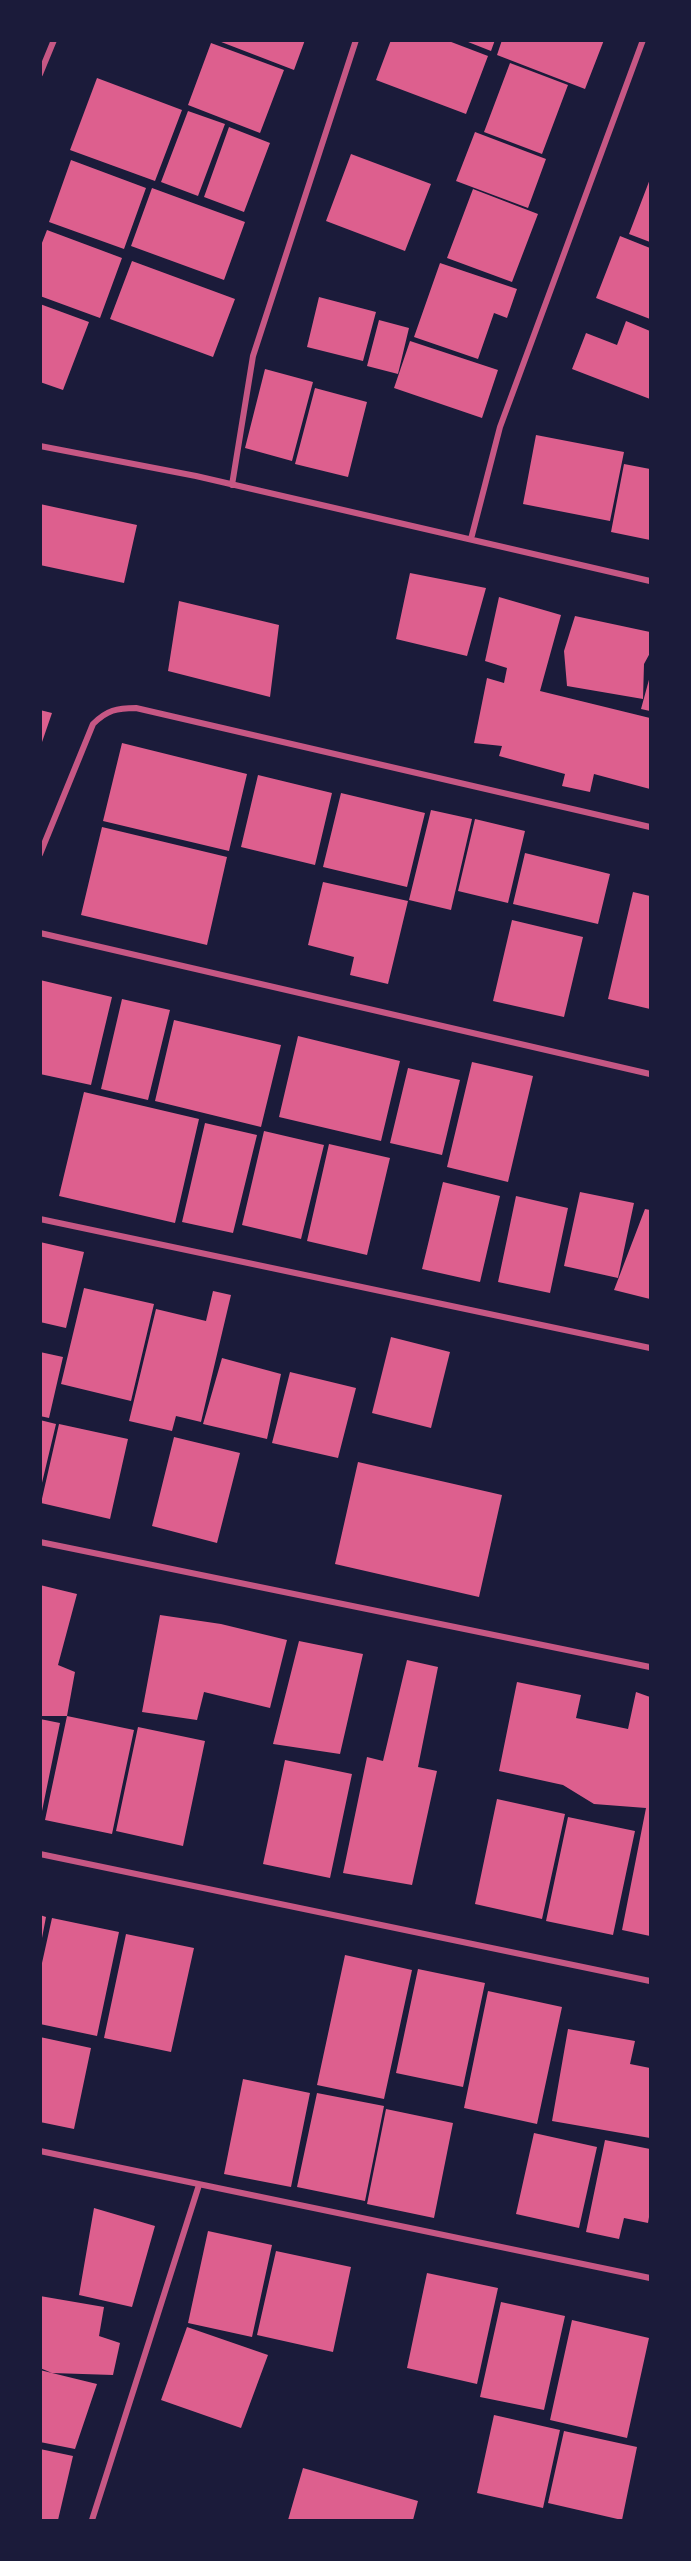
<!DOCTYPE html>
<style>
body{margin:0}
#map{position:relative;width:691px;height:2561px;overflow:hidden;background:#1b1b3a;font-family:"Work Sans",sans-serif}
canvas{display:block}
.frame{position:absolute;inset:0;border:42px solid #1b1b3a;pointer-events:none}
</style>
<div id="map">
<canvas width="691" height="2561"></canvas>
<div class="frame"></div>
</div>
<script>
const context = document.querySelector('canvas').getContext('2d');
context.lineJoin = 'round';
function paint(path, color) {
  context.fillStyle = color;
  context.fill(path, 'evenodd');
}
function strokePath(path, color, width, dash) {
  context.strokeStyle = color;
  context.lineWidth = width;
  context.lineCap = dash ? 'butt' : 'round';
  context.setLineDash(dash || []);
  context.stroke(path);
}
const building = new Path2D(`
 M 216,40 L 305,40 L 294,70 Z
 M 391,40 L 446,40 L 488,56 L 466,114 L 376,80 Z
 M 463,40 L 495,40 L 491,51 Z
 M 502,40 L 604,40 L 585,89 L 497,55 Z
 M 211,43 L 284,70 L 260,133 L 188,105 Z
 M 510,63 L 568,85 L 542,154 L 484,132 Z
 M 97,78 L 182,110 L 155,181 L 70,150 Z
 M 188,111 L 225,124 L 198,196 L 161,182 Z
 M 229,127 L 270,143 L 244,212 L 204,197 Z
 M 475,132 L 546,159 L 528,208 L 456,181 Z
 M 351,154 L 431,184 L 405,251 L 326,221 Z
 M 71,160 L 146,188 L 124,249 L 49,222 Z
 M 650,179 L 650,242 L 629,234 Z
 M 152,188 L 245,222 L 224,280 L 131,246 Z
 M 473,189 L 538,214 L 512,282 L 447,258 Z
 M 47,230 L 122,258 L 100,318 L 40,296 L 40,248 Z
 M 620,236 L 650,248 L 650,319 L 596,298 Z
 M 132,261 L 235,299 L 213,357 L 110,319 Z
 M 440,263 L 517,289 L 507,318 L 494,313 L 478,359 L 414,337 Z
 M 319,297 L 376,312 L 363,361 L 307,347 Z
 M 40,304 L 89,322 L 63,390 L 40,382 Z
 M 379,320 L 409,328 L 398,374 L 367,366 Z
 M 626,321 L 650,331 L 650,399 L 572,369 L 586,333 L 617,345 Z
 M 410,341 L 498,370 L 482,418 L 394,388 Z
 M 265,369 L 313,382 L 292,461 L 245,448 Z
 M 315,388 L 367,402 L 348,477 L 295,464 Z
 M 536,435 L 624,452 L 610,521 L 523,504 Z
 M 624,464 L 650,469 L 650,540 L 611,532 Z
 M 40,504 L 137,525 L 124,583 L 40,565 Z
 M 410,573 L 486,588 L 467,656 L 396,639 Z
 M 499,597 L 561,615 L 540,691 L 650,718 L 650,789 L 594,774 L 590,792 L 562,786 L 565,774 L 499,756 L 502,746 L 474,743 L 487,678 L 504,683 L 507,668 L 485,661 Z
 M 179,601 L 279,625 L 270,697 L 168,671 Z
 M 575,616 L 650,632 L 650,653 L 644,664 L 643,699 L 567,686 L 564,651 Z
 M 650,676 L 650,711 L 641,709 Z
 M 40,710 L 52,713 L 41,745 L 40,745 Z
 M 122,743 L 247,774 L 229,851 L 103,821 Z
 M 258,775 L 332,793 L 315,865 L 241,847 Z
 M 341,793 L 425,813 L 407,887 L 323,867 Z
 M 431,810 L 472,819 L 451,910 L 409,900 Z
 M 475,819 L 525,831 L 508,903 L 458,891 Z
 M 102,827 L 227,857 L 207,945 L 81,915 Z
 M 525,853 L 610,874 L 598,924 L 513,904 Z
 M 323,882 L 408,901 L 388,984 L 350,975 L 354,957 L 308,945 Z
 M 633,892 L 650,896 L 650,1009 L 608,999 Z
 M 512,920 L 583,937 L 564,1017 L 493,1001 Z
 M 40,980 L 112,997 L 91,1085 L 40,1074 Z
 M 122,999 L 170,1010 L 148,1100 L 101,1089 Z
 M 174,1020 L 281,1045 L 261,1127 L 155,1101 Z
 M 298,1036 L 400,1061 L 381,1141 L 279,1117 Z
 M 472,1062 L 533,1076 L 508,1182 L 447,1167 Z
 M 408,1068 L 460,1080 L 442,1155 L 390,1143 Z
 M 84,1092 L 199,1119 L 175,1223 L 59,1196 Z
 M 205,1123 L 257,1135 L 233,1233 L 182,1222 Z
 M 264,1131 L 324,1145 L 301,1239 L 242,1225 Z
 M 329,1144 L 390,1158 L 367,1255 L 307,1241 Z
 M 443,1182 L 500,1196 L 480,1282 L 422,1269 Z
 M 580,1192 L 634,1203 L 618,1278 L 564,1266 Z
 M 516,1196 L 568,1208 L 550,1293 L 498,1282 Z
 M 645,1209 L 650,1210 L 650,1299 L 614,1290 Z
 M 40,1242 L 84,1252 L 66,1328 L 40,1322 Z
 M 84,1288 L 154,1304 L 131,1401 L 61,1384 Z
 M 213,1291 L 231,1295 L 201,1422 L 176,1416 L 172,1431 L 129,1421 L 156,1309 L 206,1321 Z
 M 391,1337 L 450,1352 L 431,1428 L 372,1413 Z
 M 40,1352 L 63,1357 L 49,1418 L 40,1416 Z
 M 222,1358 L 281,1374 L 267,1439 L 203,1424 Z
 M 290,1372 L 356,1388 L 338,1458 L 272,1443 Z
 M 40,1420 L 56,1424 L 41,1487 L 40,1487 Z
 M 59,1424 L 128,1439 L 110,1519 L 41,1503 Z
 M 174,1437 L 240,1453 L 217,1543 L 152,1526 Z
 M 358,1462 L 502,1495 L 479,1597 L 335,1564 Z
 M 40,1585 L 77,1594 L 58,1665 L 75,1672 L 67,1716 L 40,1716 Z
 M 160,1615 L 221,1624 L 287,1640 L 270,1708 L 204,1692 L 197,1720 L 142,1712 Z
 M 299,1641 L 363,1654 L 340,1754 L 273,1744 Z
 M 407,1660 L 438,1667 L 418,1767 L 437,1771 L 412,1885 L 343,1873 L 367,1757 L 383,1761 Z
 M 517,1682 L 581,1695 L 576,1718 L 628,1729 L 636,1692 L 650,1697 L 650,1936 L 622,1930 L 646,1808 L 594,1804 L 563,1785 L 499,1771 Z
 M 67,1716 L 134,1730 L 112,1834 L 45,1820 Z
 M 40,1719 L 60,1723 L 42,1811 L 40,1811 Z
 M 138,1727 L 205,1741 L 183,1846 L 116,1831 Z
 M 285,1760 L 352,1774 L 330,1878 L 263,1864 Z
 M 497,1799 L 565,1814 L 542,1919 L 475,1904 Z
 M 568,1817 L 635,1831 L 613,1935 L 546,1921 Z
 M 40,1915 L 46,1917 L 42,1938 L 40,1938 Z
 M 52,1918 L 119,1932 L 97,2036 L 40,2024 L 40,1972 Z
 M 126,1934 L 194,1948 L 171,2052 L 104,2038 Z
 M 345,1955 L 412,1970 L 384,2099 L 317,2085 Z
 M 418,1969 L 485,1983 L 463,2087 L 396,2073 Z
 M 488,1991 L 562,2007 L 537,2124 L 464,2108 Z
 M 568,2029 L 635,2041 L 630,2064 L 650,2068 L 650,2138 L 552,2121 Z
 M 40,2037 L 91,2048 L 74,2129 L 40,2122 Z
 M 243,2079 L 310,2093 L 291,2187 L 224,2174 Z
 M 317,2093 L 384,2106 L 365,2201 L 297,2187 Z
 M 386,2109 L 453,2123 L 434,2218 L 367,2204 Z
 M 534,2133 L 597,2147 L 579,2228 L 516,2214 Z
 M 605,2140 L 650,2149 L 650,2211 L 648,2223 L 624,2218 L 619,2239 L 586,2232 Z
 M 94,2208 L 155,2226 L 132,2307 L 79,2295 Z
 M 208,2231 L 272,2245 L 252,2337 L 188,2323 Z
 M 276,2251 L 351,2267 L 333,2352 L 257,2335 Z
 M 427,2273 L 498,2288 L 477,2384 L 407,2368 Z
 M 40,2296 L 104,2307 L 99,2336 L 120,2343 L 113,2375 L 52,2373 L 97,2384 L 75,2449 L 40,2442 L 40,2370 L 52,2373 L 40,2368 Z
 M 501,2302 L 565,2316 L 544,2410 L 480,2397 Z
 M 572,2320 L 649,2338 L 627,2438 L 550,2420 Z
 M 187,2327 L 268,2355 L 241,2428 L 161,2400 Z
 M 494,2415 L 560,2430 L 543,2508 L 477,2493 Z
 M 564,2431 L 637,2447 L 622,2520 L 548,2503 Z
 M 40,2449 L 73,2456 L 58,2520 L 40,2520 Z
 M 303,2468 L 418,2501 L 413,2520 L 288,2520 Z`);
const minor = new Path2D(`
 M 40,74 L 54,40
 M 40,446 L 196,476 L 650,581
 M 232,485 L 253,356 L 356,40
 M 471,539 L 500,427 L 643,40
 M 40,854 L 93,724 C 107,710 117,708 136,708 L 650,827
 M 40,933 L 650,1074
 M 40,1219 L 650,1348
 M 40,1542 L 650,1667
 M 40,1854 L 650,1981
 M 40,2151 L 650,2278
 M 92,2520 L 199,2185`);
paint(building, '#dd5f8e');
strokePath(minor, '#c65784', 6);
</script>
